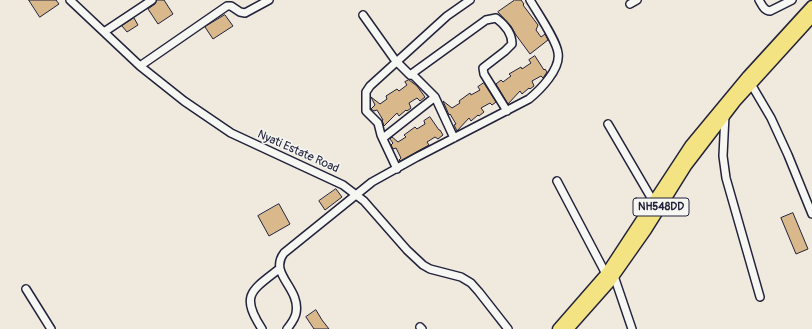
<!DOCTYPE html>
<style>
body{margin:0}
canvas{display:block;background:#f0eade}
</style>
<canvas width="812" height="329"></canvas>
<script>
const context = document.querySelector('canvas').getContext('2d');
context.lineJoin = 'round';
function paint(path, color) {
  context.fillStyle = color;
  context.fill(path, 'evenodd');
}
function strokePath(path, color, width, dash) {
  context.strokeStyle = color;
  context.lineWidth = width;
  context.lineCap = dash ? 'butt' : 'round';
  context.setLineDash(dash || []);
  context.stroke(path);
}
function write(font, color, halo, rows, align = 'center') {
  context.font = font + ' Pangolin,sans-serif';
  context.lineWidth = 3;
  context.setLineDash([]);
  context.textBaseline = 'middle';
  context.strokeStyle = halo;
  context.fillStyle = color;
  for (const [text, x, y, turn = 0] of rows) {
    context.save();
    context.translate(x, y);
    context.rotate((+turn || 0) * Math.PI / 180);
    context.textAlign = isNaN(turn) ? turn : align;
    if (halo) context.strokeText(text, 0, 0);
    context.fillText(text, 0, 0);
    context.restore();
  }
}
const building = new Path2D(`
 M 29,0 L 56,0 L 59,4 L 40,17 Z
 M 157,0 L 164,0 L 173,14 L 158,24 L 148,9 L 155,4 Z
 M 515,0 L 521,0 L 524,4 L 523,5 L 538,25 L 536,30 L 541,37 L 545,34 L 548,40 L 530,54 L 516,35 L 511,26 L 498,12 Z
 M 225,15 L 233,26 L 213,39 L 205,27 Z
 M 134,18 L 138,25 L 127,32 L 122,26 Z
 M 535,56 L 544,70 L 545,69 L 547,72 L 543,78 L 541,76 L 532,81 L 534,86 L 530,89 L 529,88 L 522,94 L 520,91 L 508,104 L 496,84 L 501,80 L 503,82 L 511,76 L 509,74 L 521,67 L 522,69 L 531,63 L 529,60 Z
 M 409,80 L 417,86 L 425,97 L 420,101 L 417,98 L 409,103 L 411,108 L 407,111 L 406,110 L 399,116 L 397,113 L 384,126 L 382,120 L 383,120 L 377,110 L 374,111 L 371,109 L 375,105 L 371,97 L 380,104 L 387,99 L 386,96 L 397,89 L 399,91 L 407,85 L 405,82 Z
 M 484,83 L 496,102 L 492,105 L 490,103 L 481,108 L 484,112 L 479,116 L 478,115 L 471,121 L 469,118 L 457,131 L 454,125 L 456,124 L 450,114 L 449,115 L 443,101 L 452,108 L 460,103 L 459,101 L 470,93 L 471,95 L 480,90 L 478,87 Z
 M 430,117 L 439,130 L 440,130 L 443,135 L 438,139 L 435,137 L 427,142 L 429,145 L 400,161 L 399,160 L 401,158 L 396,148 L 393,149 L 391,145 L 393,143 L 390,139 L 392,137 L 398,142 L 406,137 L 404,135 L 415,127 L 417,129 L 425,124 L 424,121 Z
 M 336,189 L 342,197 L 325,210 L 319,201 Z
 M 279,204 L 290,224 L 269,236 L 258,216 Z
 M 793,213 L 808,249 L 796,254 L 781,218 Z
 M 316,310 L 322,320 L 329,329 L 314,329 L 306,317 Z`);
const minor = new Path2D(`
 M 70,0 L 140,66 L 184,101 L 231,133 L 343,185 L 364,201 L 407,250 L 423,265 L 430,269 L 461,277 L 471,283 L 479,292 L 508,329
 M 759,0 C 762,5 764,11 770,11 L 792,0
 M 630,4 L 637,0
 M 363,15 L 395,60 L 409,74 L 414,76 L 435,97 L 454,138
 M 104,32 L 152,0
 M 140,66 L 227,6 L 231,6 L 240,12 L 245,13 L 269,0
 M 410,75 L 486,20 L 496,18 C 504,24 512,32 512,44 L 505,51 L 483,68 L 484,74 L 507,111
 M 751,84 L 771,118 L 788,155 L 812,214
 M 725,115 L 723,156 L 726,178 L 760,297
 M 608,124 L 653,201
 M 383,138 L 435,97
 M 397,169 L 381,135 L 378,123 L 366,111 L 366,92 L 370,86 L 447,16 L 470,0
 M 557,181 L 606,274
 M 614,276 L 632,329
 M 26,289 L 51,329
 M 420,327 L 422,329
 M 262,329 C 240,295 251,291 279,269
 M 287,329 C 291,324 295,319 296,313 C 301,288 268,274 284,253 L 372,182 L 417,157 L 529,99 C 540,90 561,69 558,53 C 557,41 537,12 530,0`);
const highway = new Path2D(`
 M 558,329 L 606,274 L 690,146 L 748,76 L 812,6
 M 568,329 L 608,284 L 646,230 L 686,166 L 735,102 L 812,17`);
const shields = [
 [661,207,56]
];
const shieldNames = [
 ["NH548DD",661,207]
];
const streetNames = [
 ["Nyati Estate Road",298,152,24]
];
paint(building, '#d9b98c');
strokePath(building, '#22223b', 1);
strokePath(minor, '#22223b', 10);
strokePath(highway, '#22223b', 13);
strokePath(minor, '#f6f6f2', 7);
strokePath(highway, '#f4e382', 10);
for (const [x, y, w] of shields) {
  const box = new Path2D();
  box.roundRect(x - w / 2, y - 9, w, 18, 3);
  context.fillStyle = '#f6f6f2';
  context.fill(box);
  strokePath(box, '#22223b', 1);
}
write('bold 11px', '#22223b', null, shieldNames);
write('12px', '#22223b', '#f6f6f2', streetNames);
</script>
